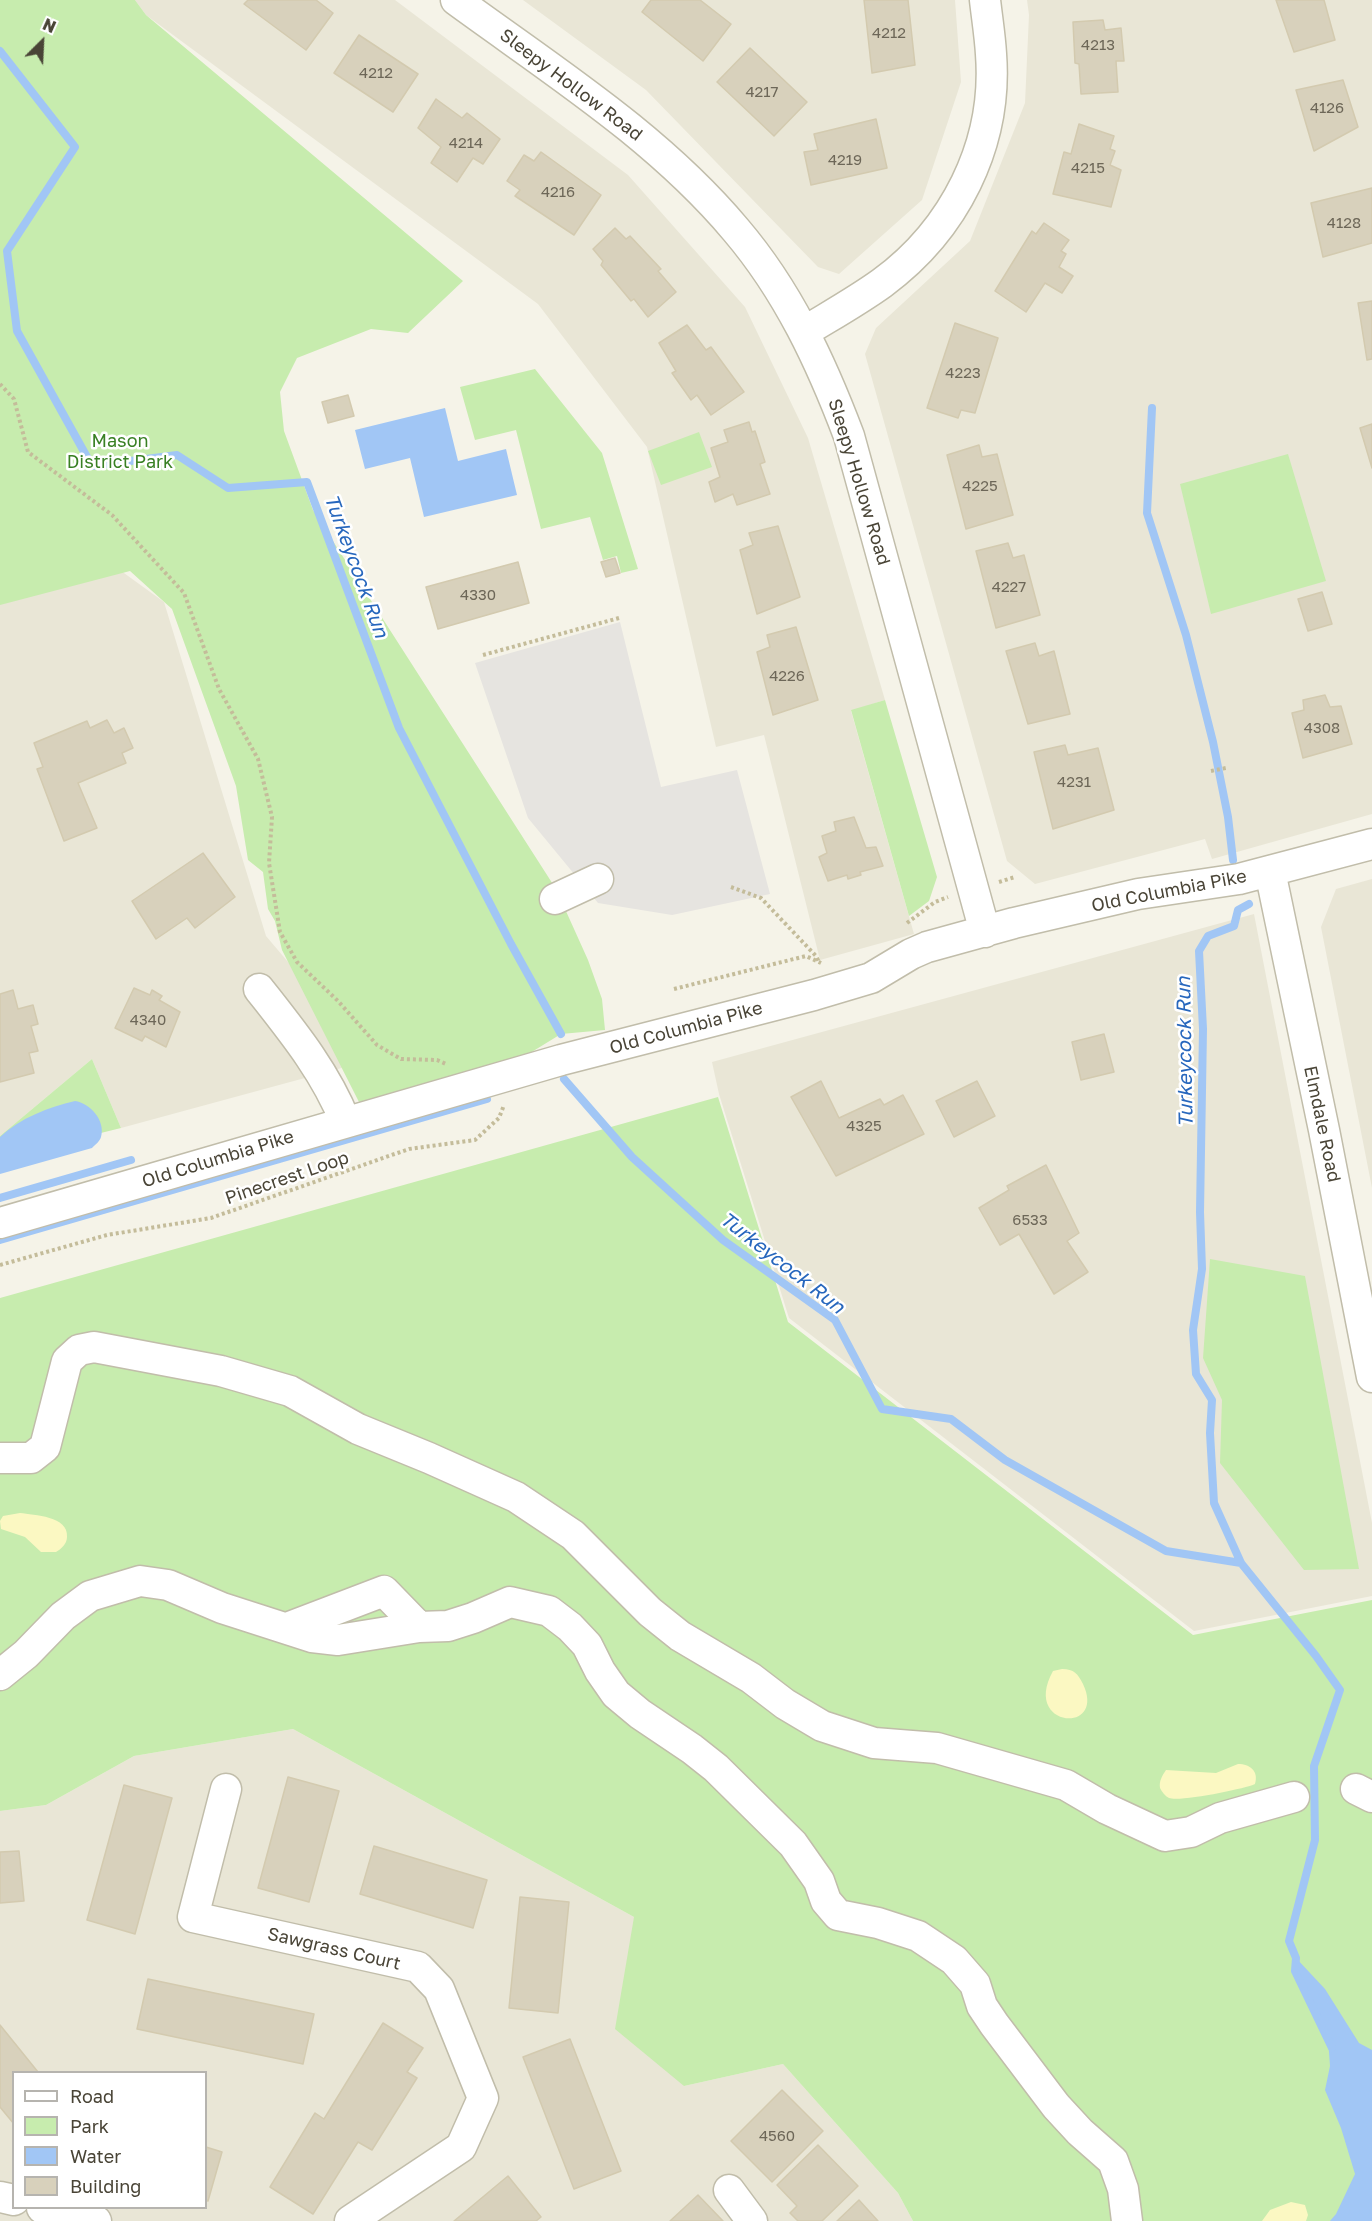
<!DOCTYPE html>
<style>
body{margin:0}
#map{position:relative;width:1372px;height:2221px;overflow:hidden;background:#f5f3e8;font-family:"Golos Text",sans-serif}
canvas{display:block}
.legend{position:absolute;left:12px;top:2071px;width:195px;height:138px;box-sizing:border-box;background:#fff;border:2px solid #b6b4af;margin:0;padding:8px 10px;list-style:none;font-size:18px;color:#494436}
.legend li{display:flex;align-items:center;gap:12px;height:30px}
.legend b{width:30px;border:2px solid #b6b4af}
.north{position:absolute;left:12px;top:12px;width:60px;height:60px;-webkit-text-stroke:4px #fff;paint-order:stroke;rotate:24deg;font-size:16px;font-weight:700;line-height:24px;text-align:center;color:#494436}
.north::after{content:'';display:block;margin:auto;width:21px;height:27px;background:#494436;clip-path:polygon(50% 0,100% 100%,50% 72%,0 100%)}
</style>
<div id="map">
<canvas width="1372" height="2221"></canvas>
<ul class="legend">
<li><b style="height:8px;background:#fff"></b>Road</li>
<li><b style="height:16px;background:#c7ecae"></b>Park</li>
<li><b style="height:16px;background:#a1c6f5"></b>Water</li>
<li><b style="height:16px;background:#d8d1bc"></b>Building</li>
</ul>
<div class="north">N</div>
</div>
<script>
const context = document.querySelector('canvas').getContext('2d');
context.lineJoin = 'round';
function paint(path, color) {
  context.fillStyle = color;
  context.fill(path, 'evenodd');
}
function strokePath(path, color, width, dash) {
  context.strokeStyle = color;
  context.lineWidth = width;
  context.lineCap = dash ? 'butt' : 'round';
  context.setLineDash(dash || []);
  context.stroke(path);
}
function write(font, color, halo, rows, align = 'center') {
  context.font = font + ' "Golos Text",sans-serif';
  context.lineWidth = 5;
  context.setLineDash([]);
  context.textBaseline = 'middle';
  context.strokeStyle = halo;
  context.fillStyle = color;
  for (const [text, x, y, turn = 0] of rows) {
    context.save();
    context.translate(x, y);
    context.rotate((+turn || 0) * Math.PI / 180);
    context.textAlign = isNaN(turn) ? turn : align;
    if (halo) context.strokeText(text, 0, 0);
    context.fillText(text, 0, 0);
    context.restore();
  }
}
const residential = new Path2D(`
 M 135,0 L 395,0 L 628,175 L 745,307 L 808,438 L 885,700 L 851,711 L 914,934 L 820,960 L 764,735 L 716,747 L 647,447 L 538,304 L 146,15 Z
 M 523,0 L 955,0 L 961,82 L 922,200 L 839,274 L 818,267 L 646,90 Z
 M 1027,0 L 1372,0 L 1372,814 L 1212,859 L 1205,839 L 1035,884 L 1007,861 L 865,354 L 876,328 L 970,241 L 1025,103 L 1029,15 Z
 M 0,453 L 30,505 L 164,602 L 266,936 L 371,1060 L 121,1128 L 92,1059 L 0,1136 Z
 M 1372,879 L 1372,1188 L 1321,927 L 1336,889 Z
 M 1254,914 L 1372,1523 L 1372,1596 L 1194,1631 L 789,1318 L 719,1094 L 712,1062 Z
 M 293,1729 L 634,1917 L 684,2086 L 783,2064 L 898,2193 L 913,2221 L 0,2221 L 0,1811 L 46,1805 L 134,1756 ZM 14,2072 L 206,2072 L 206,2208 L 14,2208 Z`);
const green = new Path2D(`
 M 0,0 L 135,0 L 146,15 L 463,281 L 408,333 L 371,329 L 297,358 L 280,392 L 284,431 L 313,510 L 556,889 L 588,960 L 602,999 L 605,1030 L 561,1034 L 517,1061 L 359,1102 L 282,950 L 275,921 L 268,909 L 263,872 L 248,860 L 236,786 L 172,609 L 130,571 L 0,605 Z
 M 535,369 L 602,453 L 638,569 L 621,573 L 617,556 L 603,560 L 590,517 L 541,529 L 516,430 L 475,440 L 460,387 Z
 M 699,432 L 712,467 L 661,485 L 648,451 Z
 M 1288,454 L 1326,581 L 1211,614 L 1180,484 Z
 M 885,700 L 937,877 L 929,901 L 909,916 L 851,710 Z
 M 92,1059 L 121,1128 L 0,1158 L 0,1136 Z
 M 718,1097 L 788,1322 L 1193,1635 L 1372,1600 L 1372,2221 L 913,2221 L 898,2193 L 783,2064 L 684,2086 L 615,2029 L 634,1917 L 293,1729 L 134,1756 L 46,1805 L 0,1811 L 0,1298 Z
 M 1210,1259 L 1305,1276 L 1359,1569 L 1304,1570 L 1220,1463 L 1222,1400 L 1203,1358 Z`);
const sand = new Path2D(`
 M 20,1513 C 34,1515 69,1516 67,1537 C 67,1544 61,1549 56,1552 L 41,1552 L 25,1537 L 1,1529 L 0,1521 L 3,1516 Z
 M 1062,1669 C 1074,1669 1078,1674 1083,1684 C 1107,1735 1021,1728 1053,1671 Z
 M 1238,1764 C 1250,1764 1259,1771 1255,1784 C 1244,1789 1180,1802 1169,1798 C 1165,1796 1162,1792 1160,1788 C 1159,1781 1162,1776 1166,1770 L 1216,1773 Z
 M 1291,2202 L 1305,2205 L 1308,2215 L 1306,2221 L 1262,2221 L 1270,2210 Z`);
const parking = new Path2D(`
 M 620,622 L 661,787 L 737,770 L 770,894 L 672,915 L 598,903 L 528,818 L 475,663 Z`);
const water = new Path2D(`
 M 445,408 L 458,461 L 506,449 L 517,495 L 424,517 L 410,458 L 365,469 L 355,430 Z
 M 75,1101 C 90,1103 106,1121 101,1137 C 100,1141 95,1145 92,1148 L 0,1174 L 0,1137 C 20,1118 49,1107 75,1101 Z
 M 1296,1958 L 1325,1989 L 1359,2043 L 1372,2050 L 1372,2221 L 1330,2221 L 1336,2214 L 1355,2174 L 1341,2128 L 1325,2090 L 1330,2066 L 1328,2038 L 1295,1971 Z`);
const stream = new Path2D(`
 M 0,51 L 75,147 L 7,251 L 17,331 L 92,466 L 177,455 L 228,488 L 307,482 L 399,728 L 511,944 L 561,1034
 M 1152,408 L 1147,513 L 1186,635 L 1213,742 L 1228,817 L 1233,860
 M 1249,904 L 1238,910 L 1234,926 L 1208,936 L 1199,951 L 1203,1029 L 1200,1212 L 1202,1269 L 1193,1330 L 1196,1374 L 1212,1400 L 1210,1433 L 1214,1503 L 1241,1563 L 1316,1656 L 1340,1690 L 1314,1766 L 1315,1840 L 1289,1941 L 1296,1958 L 1295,1971 L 1332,2048
 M 564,1079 L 632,1157 L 723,1240 L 835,1320 L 882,1409 L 951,1419 L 1005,1460 L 1166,1551 L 1241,1563
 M 0,1198 L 131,1160
 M 0,1240 L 487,1099`);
const building = new Path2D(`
 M 248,0 L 316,0 L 333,13 L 306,50 L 244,4 Z
 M 651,0 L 700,0 L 731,24 L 703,61 L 642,12 Z
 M 864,0 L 908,0 L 915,65 L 872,73 Z
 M 1276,0 L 1324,0 L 1335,40 L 1294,52 Z
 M 1103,20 L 1105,30 L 1121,28 L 1124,61 L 1116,61 L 1118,92 L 1081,94 L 1079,64 L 1075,63 L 1073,22 Z
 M 359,35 L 418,74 L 393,112 L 334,73 Z
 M 750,48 L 807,102 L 774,136 L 717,82 Z
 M 1343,80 L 1358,127 L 1314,151 L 1296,90 Z
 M 436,99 L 462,118 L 467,113 L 500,139 L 483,164 L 473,158 L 457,182 L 431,163 L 441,147 L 418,128 Z
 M 876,119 L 887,168 L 811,185 L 804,152 L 818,150 L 814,134 Z
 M 1079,124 L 1114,136 L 1110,149 L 1115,151 L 1110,165 L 1121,170 L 1111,207 L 1053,194 L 1064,152 L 1071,154 Z
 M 541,152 L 601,195 L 574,235 L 515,196 L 520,190 L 507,181 L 524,155 L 534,161 Z
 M 1372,188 L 1372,243 L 1323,257 L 1311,203 Z
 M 1044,223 L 1069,240 L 1061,251 L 1066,254 L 1059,267 L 1073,276 L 1062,293 L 1045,283 L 1026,312 L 995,291 L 1032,231 L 1036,234 Z
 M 615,228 L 626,239 L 630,236 L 661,269 L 658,271 L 676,292 L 648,317 L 634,299 L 631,301 L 601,265 L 603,261 L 593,249 Z
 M 1372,301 L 1372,359 L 1367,360 L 1358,303 Z
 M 955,323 L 998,338 L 975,413 L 961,410 L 958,418 L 927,408 Z
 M 687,325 L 706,350 L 711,347 L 744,392 L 711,415 L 697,395 L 691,400 L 672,373 L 676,371 L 659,343 Z
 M 348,395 L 354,416 L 328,423 L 322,402 Z
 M 749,422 L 752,432 L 755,431 L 765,462 L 760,464 L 770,494 L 737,505 L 733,494 L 715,502 L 709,482 L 720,477 L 711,448 L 728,442 L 724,430 Z
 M 1372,424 L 1372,468 L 1360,428 Z
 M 979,445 L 982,457 L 997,454 L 1013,515 L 966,529 L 947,455 Z
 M 778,526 L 800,597 L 757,614 L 740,550 L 753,545 L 749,533 Z
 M 1008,543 L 1013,558 L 1024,555 L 1040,615 L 996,628 L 976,551 Z
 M 615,558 L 620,573 L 606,577 L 601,562 Z
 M 518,562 L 529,603 L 438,629 L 426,587 Z
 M 1322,592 L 1332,624 L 1308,631 L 1298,599 Z
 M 796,627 L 818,700 L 773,715 L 757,652 L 770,647 L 767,635 Z
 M 1035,643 L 1039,656 L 1054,651 L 1070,714 L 1028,724 L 1006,651 Z
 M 1325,695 L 1330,707 L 1341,706 L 1352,744 L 1303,758 L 1292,713 L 1304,710 L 1303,700 Z
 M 107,720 L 114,733 L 124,728 L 133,748 L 122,753 L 126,763 L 78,783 L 97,828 L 64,841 L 37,769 L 43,767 L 34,743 L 87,721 L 90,728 Z
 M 1065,745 L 1068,755 L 1098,748 L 1114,810 L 1053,829 L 1034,752 Z
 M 854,817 L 866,848 L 876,847 L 883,866 L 860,872 L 861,875 L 848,879 L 847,875 L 828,881 L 819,857 L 827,853 L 822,836 L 836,831 L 834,822 Z
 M 203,853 L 235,897 L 195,928 L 187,918 L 156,939 L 132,901 Z
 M 134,988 L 150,995 L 152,990 L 162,996 L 159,1000 L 180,1012 L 166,1047 L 145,1036 L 142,1041 L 115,1028 Z
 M 13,990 L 18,1009 L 33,1005 L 38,1024 L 31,1026 L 38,1051 L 29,1053 L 34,1073 L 0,1082 L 0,994 Z
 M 1104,1034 L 1114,1072 L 1081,1080 L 1072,1042 Z
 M 821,1081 L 839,1118 L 880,1099 L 884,1105 L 903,1095 L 924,1134 L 836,1176 L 791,1097 Z
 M 977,1081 L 995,1116 L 954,1137 L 936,1101 Z
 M 1046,1165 L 1079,1233 L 1067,1241 L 1088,1272 L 1054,1294 L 1019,1234 L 1000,1245 L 979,1208 L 1009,1190 L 1007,1186 Z
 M 288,1777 L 339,1791 L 309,1902 L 258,1888 Z
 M 124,1785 L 172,1798 L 135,1934 L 87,1920 Z
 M 374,1846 L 487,1880 L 473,1928 L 360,1894 Z
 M 19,1851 L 24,1901 L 0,1903 L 0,1852 Z
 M 520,1897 L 569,1902 L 558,2013 L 509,2008 Z
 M 148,1979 L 314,2014 L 303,2064 L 137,2029 Z
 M 383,2023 L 423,2048 L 407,2072 L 417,2078 L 372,2150 L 358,2142 L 313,2214 L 270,2187 L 315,2113 L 324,2119 Z
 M 0,2025 L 38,2072 L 14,2072 L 14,2124 L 0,2107 Z
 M 570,2039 L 621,2171 L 574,2189 L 523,2057 Z
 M 782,2090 L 823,2131 L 772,2182 L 731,2141 Z
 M 818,2145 L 858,2186 L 822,2221 L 798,2221 L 790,2213 L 797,2206 L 777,2185 Z
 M 206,2147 L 222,2152 L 208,2201 L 206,2200 Z
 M 508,2176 L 541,2217 L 536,2221 L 454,2221 Z
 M 698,2195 L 723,2221 L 670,2221 Z
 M 859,2200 L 878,2221 L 837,2221 Z`);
const path = new Path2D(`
 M 0,384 L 14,399 L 28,452 L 112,515 L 184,593 L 219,689 L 258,759 L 272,817 L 269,863 L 280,932 L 297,962 L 338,1001 L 377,1045 L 401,1059 L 437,1060 L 446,1064
 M 483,655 L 619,618
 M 1211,771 L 1226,768
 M 999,882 L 1015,877
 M 731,887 L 761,898 L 816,956 L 819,962
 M 907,923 L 935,902 L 948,897
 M 674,989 L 806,956 L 821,963
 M 0,1265 L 107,1235 L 211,1218 L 409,1149 L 475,1140 L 499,1118 L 504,1105`);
const minor = new Path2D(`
 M 456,0 C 553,71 658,137 736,230 C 788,291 821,362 849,436 L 985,932
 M 804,332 C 830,316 857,301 882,283 C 954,230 998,145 991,54 C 990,36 987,18 985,0
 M 1270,871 L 1324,1130 L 1372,1377
 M 555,899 L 598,879
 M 259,989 C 292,1031 325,1071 345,1121
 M 0,1223 L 561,1060 L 814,995 L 871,978 L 911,954 L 927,947 L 1014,923 L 1138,894 L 1239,879 L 1372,844
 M 0,1458 L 31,1458 L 45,1447 L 67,1361 L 79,1350 L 94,1347 L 221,1371 L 290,1391 L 358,1429 L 429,1458 L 516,1497 L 573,1535 L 650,1612 L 680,1636 L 751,1678 L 785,1704 L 822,1726 L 874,1743 L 937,1748 L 1066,1785 L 1107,1809 L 1165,1836 L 1191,1832 L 1220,1818 L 1294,1797
 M 287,1628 L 384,1591 L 419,1627
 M 0,1675 L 26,1654 L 63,1616 L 90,1596 L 140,1581 L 168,1585 L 222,1608 L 312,1637 L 338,1640 L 419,1627 L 448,1626 L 473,1618 L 510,1602 L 549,1611 L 570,1627 L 587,1645 L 600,1671 L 616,1694 L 640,1714 L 692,1749 L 716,1768 L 793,1844 L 819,1881 L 826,1901 L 838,1915 L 878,1923 L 918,1936 L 954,1960 L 975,1984 L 982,2006 L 994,2024 L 1056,2106 L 1080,2132 L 1113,2161 L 1123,2189 L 1127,2221
 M 226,1789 L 193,1917 L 418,1967 L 439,1989 L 483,2098 L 461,2147 L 350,2221
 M 1356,1789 L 1372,1797
 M 729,2190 L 752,2221
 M 0,2197 L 14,2200
 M 42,2208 L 96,2221`);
const numberNames = [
 ["4212",889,33],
 ["4213",1098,45],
 ["4212",376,73],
 ["4217",762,92],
 ["4126",1327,108],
 ["4214",466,143],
 ["4219",845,160],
 ["4215",1088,168],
 ["4216",558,192],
 ["4128",1344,223],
 ["4223",963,373],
 ["4225",980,486],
 ["4227",1009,587],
 ["4330",478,595],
 ["4226",787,676],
 ["4308",1322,728],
 ["4231",1074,782],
 ["4340",148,1020],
 ["4325",864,1126],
 ["6533",1030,1220],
 ["4560",777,2136]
];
const streetNames = [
 ["Sleepy Hollow Road",571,85,37],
 ["Sleepy Hollow Road",859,482,73],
 ["Old Columbia Pike",1169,891,-11],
 ["Old Columbia Pike",686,1028,-15],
 ["Elmdale Road",1322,1124,78],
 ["Old Columbia Pike",218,1159,-17],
 ["Pinecrest Loop",287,1178,-19],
 ["Sawgrass Court",334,1949,13]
];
const parkNames = [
 ["Mason",120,441],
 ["District Park",120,462]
];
const waterNames = [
 ["Turkeycock Run",356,566,70],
 ["Turkeycock Run",1185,1052,-91],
 ["Turkeycock Run",782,1263,38]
];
paint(residential, '#e9e6d6');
paint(green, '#c7ecae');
paint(sand, '#fbf8c2');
paint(parking, '#e6e4e0');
paint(water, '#a1c6f5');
strokePath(stream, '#a1c6f5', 8);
paint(building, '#d8d1bc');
strokePath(building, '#d3caaf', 1.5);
strokePath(minor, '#c1bdaa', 33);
strokePath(path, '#c4bc9a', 4, [3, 3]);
strokePath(minor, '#fff', 30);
write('15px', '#6d6758', null, numberNames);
write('18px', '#494436', '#fff', streetNames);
write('18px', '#398024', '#fff', parkNames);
write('italic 20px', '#2767bd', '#fff', waterNames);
</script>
